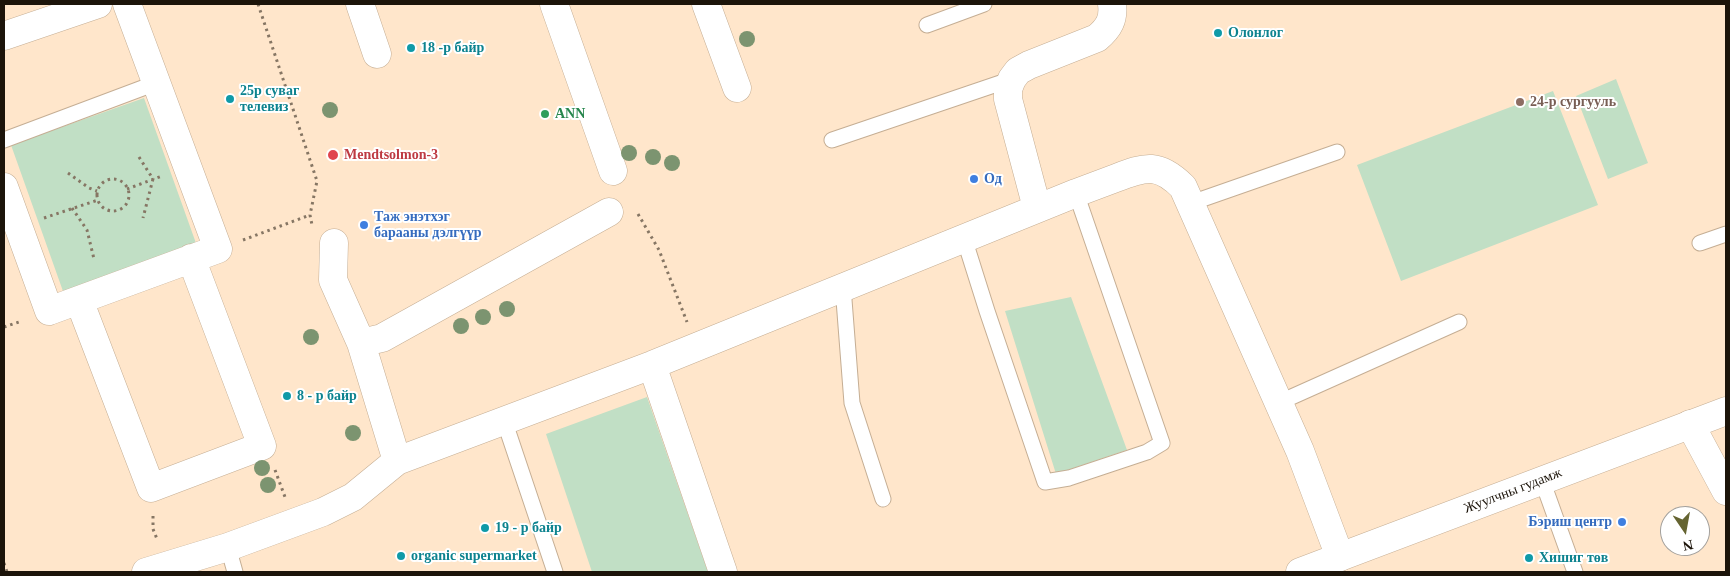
<!DOCTYPE html>
<meta charset="utf-8">
<style>
body{margin:0}
#map{position:relative;width:1730px;height:576px;overflow:hidden;background:#ffe6cb;font-family:"Times New Roman",serif}
canvas{display:block}
.frame{position:absolute;inset:0;border:5px solid #1c140a;pointer-events:none}
.north{position:absolute;left:1660px;top:506px;width:50px;height:50px;box-sizing:border-box;background:#fff;border:1px solid #a4a19d;border-radius:50%;rotate:168deg;font-size:14px;font-weight:700;line-height:20px;text-align:center;color:#1c140a}
.north::after{content:'';display:block;margin:auto;width:18px;height:22px;background:#656431;clip-path:polygon(50% 0,100% 100%,50% 72%,0 100%)}
</style>
<div id="map">
<canvas width="1730" height="576"></canvas>
<div class="frame"></div>
<div class="north">N</div>
</div>
<script>
const context = document.querySelector('canvas').getContext('2d');
context.lineJoin = 'round';
function paint(path, color) {
  context.fillStyle = color;
  context.fill(path, 'evenodd');
}
function strokePath(path, color, width, dash) {
  context.strokeStyle = color;
  context.lineWidth = width;
  context.lineCap = dash ? 'butt' : 'round';
  context.setLineDash(dash || []);
  context.stroke(path);
}
function write(font, color, halo, rows, align = 'center') {
  context.font = font + ' "Times New Roman",serif';
  context.lineWidth = 4;
  context.setLineDash([]);
  context.textBaseline = 'middle';
  context.strokeStyle = halo;
  context.fillStyle = color;
  for (const [text, x, y, turn = 0] of rows) {
    context.save();
    context.translate(x, y);
    context.rotate((+turn || 0) * Math.PI / 180);
    context.textAlign = isNaN(turn) ? turn : align;
    if (halo) context.strokeText(text, 0, 0);
    context.fillText(text, 0, 0);
    context.restore();
  }
}
const green = new Path2D(`
 M 1616,79 L 1648,163 L 1608,179 L 1576,96 Z
 M 1553,91 L 1598,205 L 1401,281 L 1357,165 Z
 M 144,98 L 197,246 L 64,294 L 11,145 Z
 M 1071,297 L 1127,450 L 1056,474 L 1005,311 Z
 M 647,397 L 708,572 L 592,572 L 546,434 Z`);
const path = new Path2D(`
 M 258,4 L 317,181 L 310,215 L 312,225
 M 139,157 L 153,179 L 143,218
 M 68,173 L 89,188 L 97,191
 M97 195a16 16 0 1 1 32 0a16 16 0 1 1-32 0Z
 M 127,189 L 162,176
 M 72,208 L 87,230 L 94,259
 M 638,214 L 659,250 L 687,322
 M 44,218 L 98,200
 M 243,240 L 310,215
 M 4,327 L 22,321
 M 275,470 L 285,497
 M 153,516 L 153,529 L 157,539
 M 4,563 L 7,572`);
const lane = new Path2D(`
 M 927,25 L 984,4
 M 4,140 L 156,83
 M 832,140 L 1012,79
 M 1191,203 L 1337,152
 M 964,238 L 987,311 L 1045,482 L 1069,478 L 1147,452 L 1162,443 L 1076,193
 M 1700,243 L 1726,234
 M 843,287 L 852,403 L 883,499
 M 1278,403 L 1459,322
 M 504,420 L 555,572
 M 1542,480 L 1575,572
 M 228,547 L 235,572`);
const street = new Path2D(`
 M 360,4 L 377,54
 M 554,4 L 613,171
 M 706,4 L 737,88
 M 4,187 L 49,311 L 218,249 L 127,4
 M 1037,208 L 1008,99 L 1008,89 L 1012,79 L 1018,71 L 1029,65 L 1097,38 C 1109,28 1114,19 1112,4
 M 334,243 L 333,280 L 361,343 L 397,461
 M 79,300 L 151,488 L 262,446 L 191,258
 M 361,343 L 382,338 L 609,212
 M 652,365 L 723,572
 M 1690,424 L 1726,491
 M 146,572 L 228,547 L 323,512 L 353,497 L 397,461 L 652,365 L 1076,193 C 1089,188 1103,183 1116,178 C 1146,166 1159,163 1183,187 L 1300,451 L 1340,557`);
const secondary = new Path2D(`
 M 4,36 L 98,4
 M 1300,572 L 1726,411`);
const trees = [
 [747,39],
 [330,110],
 [629,153],
 [653,157],
 [672,163],
 [507,309],
 [483,317],
 [461,326],
 [311,337],
 [353,433],
 [262,468],
 [268,485]
];
const markers = [
 [1218,33,5,"#0f9aa8"],
 [411,48,5,"#0f9aa8"],
 [230,99,5,"#0f9aa8"],
 [1520,102,5,"#8d6e63"],
 [545,114,5,"#2e9e5b"],
 [333,155,6,"#e0444e"],
 [974,179,5,"#3f7fe0"],
 [364,225,5,"#3f7fe0"],
 [287,396,5,"#0f9aa8"],
 [1622,522,5,"#3f7fe0"],
 [485,528,5,"#0f9aa8"],
 [401,556,5,"#0f9aa8"],
 [1529,558,5,"#0f9aa8"]
];
const cultureNames = [
 ["Олонлог",1228,33],
 ["18 -р байр",421,48],
 ["25р суваг",240,91],
 ["телевиз",240,107],
 ["8 - р байр",297,396],
 ["19 - р байр",495,528],
 ["organic supermarket",411,556],
 ["Хишиг төв",1539,558]
];
const educationNames = [
 ["24-р сургууль",1530,102]
];
const leisureNames = [
 ["ANN",555,114]
];
const healthNames = [
 ["Mendtsolmon-3",344,155]
];
const shopNames = [
 ["Од",984,179],
 ["Таж энэтхэг",374,217],
 ["барааны дэлгүүр",374,233],
 ["Бэриш центр",1612,522,"right"]
];
const streetNames = [
 ["Жуулчны гудамж",1513,491,-21]
];
paint(green, '#c1dfc5');
strokePath(lane, '#c5ae94', 17);
strokePath(street, '#c5ae94', 29);
strokePath(secondary, '#c5ae94', 29);
strokePath(path, '#867664', 3, [2.5, 4]);
strokePath(lane, '#fff', 15);
strokePath(street, '#fff', 28);
strokePath(secondary, '#fff', 28);
context.fillStyle = '#7c9470';
for (const [x, y] of trees) {
  context.beginPath();
  context.arc(x, y, 8, 0, 2 * Math.PI);
  context.fill();
}
for (const [x, y, r, color] of markers) {
  const dot = new Path2D();
  dot.arc(x, y, r, 0, 2 * Math.PI);
  context.fillStyle = color;
  context.fill(dot);
  strokePath(dot, '#fff', 2);
}
write('bold 14px', '#0d838f', '#fff', cultureNames, 'left');
write('bold 14px', '#785e54', '#fff', educationNames, 'left');
write('bold 14px', '#27864d', '#fff', leisureNames, 'left');
write('bold 14px', '#be3a42', '#fff', healthNames, 'left');
write('bold 14px', '#366cbe', '#fff', shopNames, 'left');
write('14px', '#1c140a', '#fff', streetNames);
</script>
